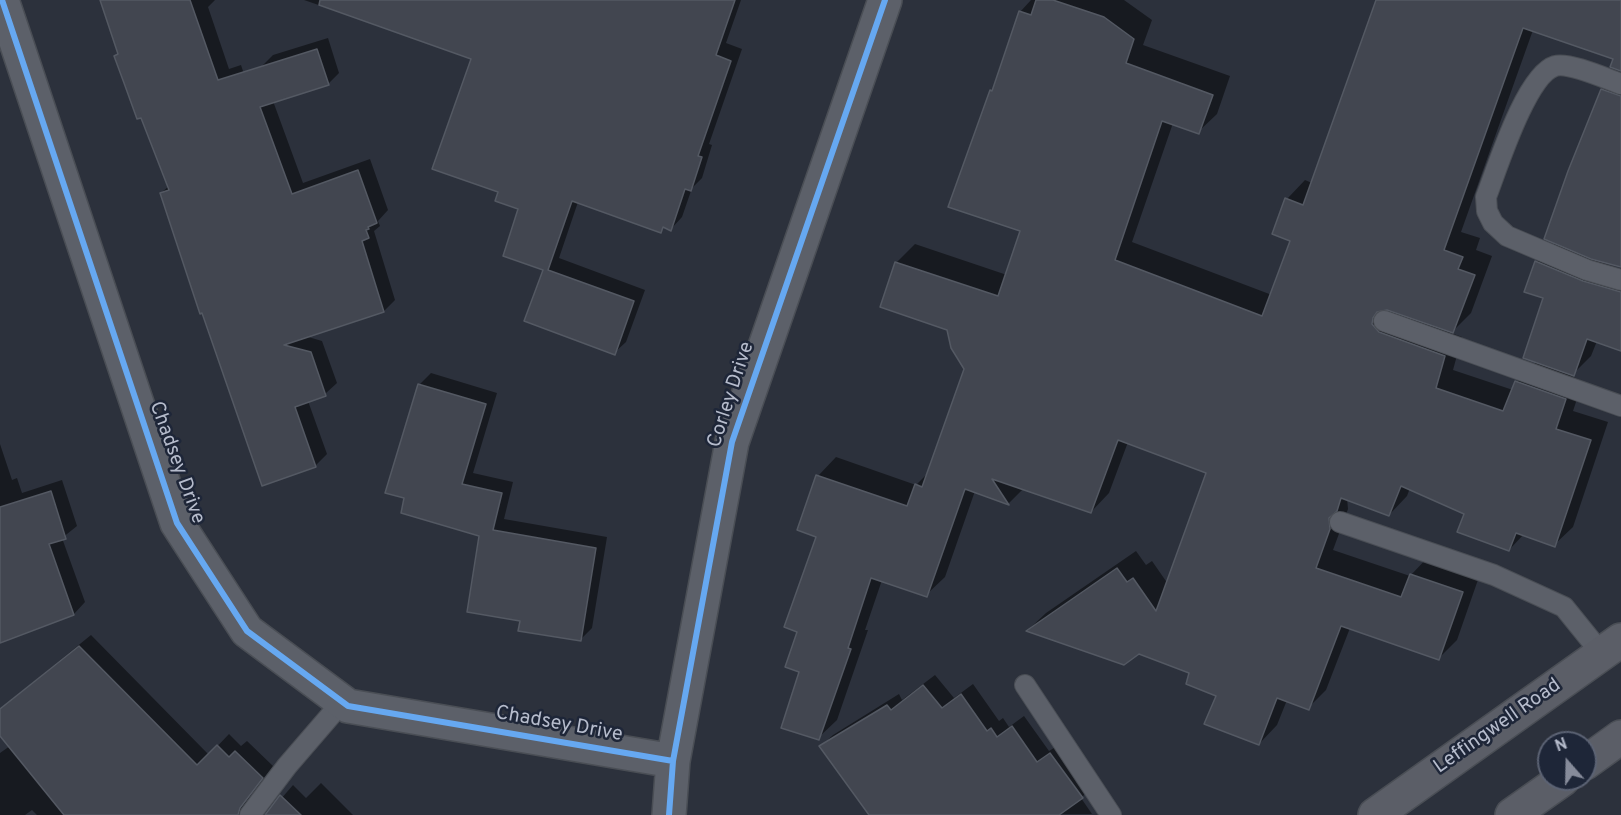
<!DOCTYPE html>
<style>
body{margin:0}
#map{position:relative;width:1621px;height:815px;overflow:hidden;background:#2c313c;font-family:Overpass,sans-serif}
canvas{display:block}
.north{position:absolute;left:1537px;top:731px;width:60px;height:60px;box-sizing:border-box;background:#1e2638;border:2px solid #5b6273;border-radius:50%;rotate:340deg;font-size:16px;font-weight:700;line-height:24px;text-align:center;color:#b6bccc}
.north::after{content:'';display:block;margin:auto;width:21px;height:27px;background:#868b9a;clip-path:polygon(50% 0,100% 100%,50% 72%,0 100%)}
</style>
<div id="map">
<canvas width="1621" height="815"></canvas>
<div class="north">N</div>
</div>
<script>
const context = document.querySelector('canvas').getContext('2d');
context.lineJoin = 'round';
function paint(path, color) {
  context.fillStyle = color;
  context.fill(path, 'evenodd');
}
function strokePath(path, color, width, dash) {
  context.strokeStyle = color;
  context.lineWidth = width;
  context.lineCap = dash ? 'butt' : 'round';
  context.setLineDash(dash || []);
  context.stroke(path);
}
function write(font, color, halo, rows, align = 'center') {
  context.font = font + ' Overpass,sans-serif';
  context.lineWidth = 5;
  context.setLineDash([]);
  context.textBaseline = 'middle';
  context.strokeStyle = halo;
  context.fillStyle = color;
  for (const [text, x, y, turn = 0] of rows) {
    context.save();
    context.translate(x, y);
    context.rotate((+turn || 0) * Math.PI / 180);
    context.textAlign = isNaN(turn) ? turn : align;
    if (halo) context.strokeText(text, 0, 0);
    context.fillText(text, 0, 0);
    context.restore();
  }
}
const shadow = new Path2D(`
 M 102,0 L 215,0 L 208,7 L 229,69 L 241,65 L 251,95 L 261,67 L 273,55 L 328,38 L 339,73 L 328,84 L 273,101 L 303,183 L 370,159 L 388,210 L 378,221 L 380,226 L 374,231 L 395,300 L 384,311 L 305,336 L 322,341 L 337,383 L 325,394 L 308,401 L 327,454 L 315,466 L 161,193 L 169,186 L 119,53 Z
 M 304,0 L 741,0 L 726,43 L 742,49 L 709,144 L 712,145 L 702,178 L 692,188 L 682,217 L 671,229 L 665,226 L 661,231 L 578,202 L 559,258 L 645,290 L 626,342 L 614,353 L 545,269 L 520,208 L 500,191 L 473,58 Z
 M 1031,0 L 1124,0 L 1152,20 L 1143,45 L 1230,76 L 1217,114 L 1198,132 L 1173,123 L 1132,242 L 1272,295 L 1291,240 L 1287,199 L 1305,180 L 1312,183 L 1380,0 L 1621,0 L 1621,70 L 1615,58 L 1533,30 L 1461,232 L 1480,238 L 1476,250 L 1492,256 L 1471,313 L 1451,333 L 1462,337 L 1453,370 L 1513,390 L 1517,382 L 1537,361 L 1545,297 L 1536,262 L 1556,242 L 1603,90 L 1621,72 L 1621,266 L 1594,258 L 1594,260 L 1621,269 L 1621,349 L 1597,341 L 1591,356 L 1571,376 L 1583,381 L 1573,411 L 1608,422 L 1573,527 L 1554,545 L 1524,534 L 1509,550 L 1466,513 L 1410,488 L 1407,496 L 1389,515 L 1347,498 L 1348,509 L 1333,550 L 1410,576 L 1429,556 L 1480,574 L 1457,640 L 1439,658 L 1350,628 L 1326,690 L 1308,708 L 1287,700 L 1277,725 L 1259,744 L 1218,695 L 1191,673 L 1138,653 L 1028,630 L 1046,613 L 1136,551 L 1146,565 L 1152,561 L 1168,584 L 1208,472 L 1128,442 L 1109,493 L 1091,512 L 1024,488 L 1009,503 L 975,491 L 945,577 L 926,595 L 882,580 L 865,630 L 868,630 L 837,720 L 818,738 L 801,671 L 799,631 L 818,536 L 818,476 L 836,457 L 916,485 L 929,472 L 966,368 L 948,329 L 896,263 L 915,244 L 1007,275 L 1022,230 L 991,91 L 995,86 L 1020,12 Z
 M 431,373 L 497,393 L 473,473 L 513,482 L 504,519 L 607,537 L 592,628 L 580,640 L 521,620 L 481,535 L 419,385 Z
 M 0,444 L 12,480 L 17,478 L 22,493 L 62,480 L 77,526 L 62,538 L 85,602 L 74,614 L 0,641 Z
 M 91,635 L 209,755 L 229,734 L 241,746 L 247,741 L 273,766 L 251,795 L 250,807 L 258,815 L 37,815 L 32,810 L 25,815 L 0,815 L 0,753 L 10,746 L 0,734 L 0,709 Z
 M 935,675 L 954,698 L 973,684 L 999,721 L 1003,718 L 1009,727 L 1024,716 L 1049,751 L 1062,743 L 1093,786 L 1081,798 L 1092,814 L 873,815 L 821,746 L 833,735 L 899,694 L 902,700 Z
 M 321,783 L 353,815 L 264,815 L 268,814 L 293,785 L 306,798 Z`);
const building = new Path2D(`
 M 100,0 L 190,0 L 218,80 L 317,49 L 329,85 L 260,107 L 292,194 L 358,170 L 377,223 L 368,227 L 369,229 L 366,230 L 369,238 L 362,241 L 384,312 L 284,345 L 311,352 L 326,396 L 295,407 L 316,467 L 262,486 L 202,313 L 200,314 L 160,193 L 169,190 L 141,118 L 137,119 L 124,83 L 114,56 L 118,54 Z
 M 320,0 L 735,0 L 716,55 L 731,61 L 698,156 L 702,157 L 691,191 L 685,189 L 671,231 L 663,227 L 661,233 L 572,201 L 548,270 L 634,301 L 615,355 L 524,321 L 543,270 L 503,256 L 518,209 L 495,201 L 498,192 L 432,169 L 471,59 L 319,5 Z
 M 1036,0 L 1053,0 L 1104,17 L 1134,39 L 1126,63 L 1213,95 L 1199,134 L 1162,121 L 1115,260 L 1262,316 L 1290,241 L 1272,234 L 1285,198 L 1303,205 L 1376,0 L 1621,0 L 1621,71 L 1610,67 L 1613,59 L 1523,28 L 1444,250 L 1463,257 L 1458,269 L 1475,275 L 1453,333 L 1387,310 L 1377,312 L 1373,318 L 1372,324 L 1379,332 L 1445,356 L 1436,388 L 1503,411 L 1515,381 L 1566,399 L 1556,429 L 1591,440 L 1555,547 L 1516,533 L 1509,551 L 1457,532 L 1464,514 L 1401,486 L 1389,516 L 1341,498 L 1337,511 L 1329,518 L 1330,529 L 1316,568 L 1401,597 L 1410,574 L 1463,592 L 1439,660 L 1341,626 L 1309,710 L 1277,698 L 1259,745 L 1204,724 L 1216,696 L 1186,684 L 1189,673 L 1139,654 L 1124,665 L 1026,631 L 1117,568 L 1127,582 L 1133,578 L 1156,611 L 1206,473 L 1118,440 L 1091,513 L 992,479 L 1009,505 L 965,489 L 927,597 L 871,578 L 848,648 L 851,649 L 819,740 L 781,728 L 799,672 L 785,667 L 797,632 L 784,627 L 816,537 L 797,530 L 816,475 L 907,506 L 915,484 L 922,487 L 964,369 L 951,348 L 947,330 L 880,307 L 895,262 L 998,296 L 1020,231 L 948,207 L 990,90 L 992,91 L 1019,11 L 1031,15 Z
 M 1601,89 L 1621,96 L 1621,267 L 1591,259 L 1544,239 L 1568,171 Z
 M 1535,261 L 1583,281 L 1621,292 L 1621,351 L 1587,339 L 1574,376 L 1523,358 L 1543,298 L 1524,292 Z
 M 418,384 L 486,404 L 462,484 L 502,493 L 493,530 L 596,548 L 581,641 L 518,631 L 520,621 L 467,612 L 479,536 L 401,513 L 404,498 L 385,493 Z
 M 51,491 L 66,539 L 49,544 L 74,615 L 0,643 L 0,507 Z
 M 79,646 L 197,765 L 217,745 L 229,757 L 235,751 L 263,778 L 240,808 L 238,815 L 64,815 L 0,736 L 0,709 Z
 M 923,685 L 942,708 L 961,694 L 987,731 L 991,728 L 997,737 L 1012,726 L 1037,762 L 1050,753 L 1083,798 L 1059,815 L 869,815 L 819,746 L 887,705 L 891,710 Z
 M 280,795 L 301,815 L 265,815 Z`);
const service = new Path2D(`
 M 1621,84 C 1607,79 1569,62 1555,66 C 1526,75 1497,169 1486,197 L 1487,211 L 1493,223 L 1507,236 L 1587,270 L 1621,280
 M 1384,321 L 1621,406
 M 1340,522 L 1494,575 L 1564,607 L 1602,654
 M 1025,685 L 1111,815
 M 250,815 L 287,766 L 343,701`);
const minor = new Path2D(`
 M 2,0 L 177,523 L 247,631 L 348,706 L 673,761
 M 669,815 L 673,761 L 732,442 L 885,0`);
const secondary = new Path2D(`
 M 1585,763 L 1621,737
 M 1375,815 L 1621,640
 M 1512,815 L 1563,779`);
const cycleway = new Path2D(`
 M 2,0 L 177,523 L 247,631 L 348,706 L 673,761
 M 669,815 L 673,761 L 732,442 L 885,0`);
const streetNames = [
 ["Corley Drive",732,395,-72],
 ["Chadsey Drive",176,463,70],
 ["Chadsey Drive",559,725,10],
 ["Leffingwell Road",1498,727,-35]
];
paint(shadow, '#0007');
paint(building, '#424650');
strokePath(building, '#545963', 1.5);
strokePath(service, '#4a4e55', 22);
strokePath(minor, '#4a4e55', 36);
strokePath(secondary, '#4a4e55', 36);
strokePath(service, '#5c6069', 20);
strokePath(minor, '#5c6069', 33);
strokePath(secondary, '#5b5e67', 33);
strokePath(cycleway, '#66a8f1', 6);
write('20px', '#b6bccc', '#1e2638', streetNames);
</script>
